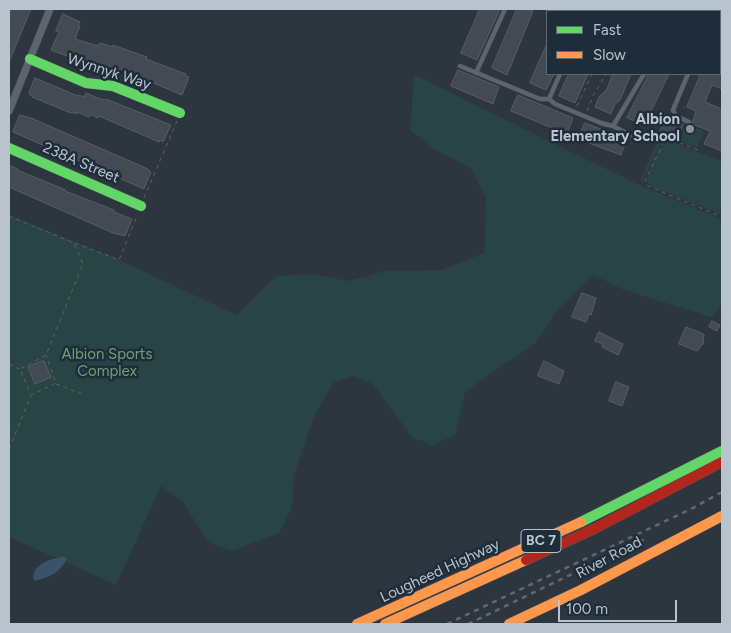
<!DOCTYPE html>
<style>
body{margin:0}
#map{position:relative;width:731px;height:633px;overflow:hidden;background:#2d363f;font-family:Figtree,sans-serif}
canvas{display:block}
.frame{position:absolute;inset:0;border:10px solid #b8c3ce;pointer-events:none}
.legend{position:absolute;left:546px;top:10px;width:175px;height:65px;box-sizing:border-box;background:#1f2d3a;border:1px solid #5c6975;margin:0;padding:6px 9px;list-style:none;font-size:15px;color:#b8c3ce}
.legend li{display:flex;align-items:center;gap:10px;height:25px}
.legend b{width:25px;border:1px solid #5c6975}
.scale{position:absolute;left:558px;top:600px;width:119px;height:22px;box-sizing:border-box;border:2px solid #b8c3ce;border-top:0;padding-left:6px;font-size:15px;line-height:18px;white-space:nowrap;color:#b8c3ce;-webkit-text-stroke:4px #1f2d3a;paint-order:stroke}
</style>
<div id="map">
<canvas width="731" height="633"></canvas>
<div class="frame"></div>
<ul class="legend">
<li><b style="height:6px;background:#63d668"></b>Fast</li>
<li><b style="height:6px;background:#ff974d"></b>Slow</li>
</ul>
<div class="scale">100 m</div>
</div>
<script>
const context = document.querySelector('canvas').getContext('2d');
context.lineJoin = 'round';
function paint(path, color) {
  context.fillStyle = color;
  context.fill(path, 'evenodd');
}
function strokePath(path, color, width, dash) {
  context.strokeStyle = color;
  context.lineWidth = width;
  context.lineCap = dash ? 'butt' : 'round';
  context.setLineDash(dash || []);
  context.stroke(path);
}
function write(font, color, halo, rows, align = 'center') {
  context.font = font + ' Figtree,sans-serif';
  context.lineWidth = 5;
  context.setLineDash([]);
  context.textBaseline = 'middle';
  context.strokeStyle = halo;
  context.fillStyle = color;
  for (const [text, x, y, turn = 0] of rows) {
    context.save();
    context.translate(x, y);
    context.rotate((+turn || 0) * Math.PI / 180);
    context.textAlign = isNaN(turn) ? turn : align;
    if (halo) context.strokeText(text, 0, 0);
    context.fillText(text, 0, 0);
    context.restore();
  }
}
const green = new Path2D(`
 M 719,9 L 722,10 L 722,49 L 720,51 Z
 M 414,74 L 443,89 L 635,183 L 722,219 L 722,305 L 711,317 L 624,290 L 594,275 L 558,309 L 536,342 L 465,392 L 455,435 L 432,445 L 412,437 L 373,384 L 354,376 L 334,382 L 316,412 L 305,442 L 294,477 L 292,508 L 279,533 L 232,551 L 208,542 L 183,502 L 161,486 L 116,585 L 9,537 L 9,215 L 119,260 L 237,315 L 276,276 L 313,274 L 348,281 L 385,271 L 441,270 L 484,253 L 486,198 L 471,168 L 434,149 L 410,130 Z
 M 684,127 L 690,130 L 692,127 L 704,131 L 697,148 L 679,141 Z
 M 659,137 L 664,138 L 643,182 L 640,181 Z
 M 670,141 L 722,161 L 722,215 L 650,186 L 646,179 C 652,167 657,146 670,141 Z`);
const water = new Path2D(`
 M 63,557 L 67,558 C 62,572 48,578 34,581 C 29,565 52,558 63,557 Z`);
const building = new Path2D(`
 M 9,9 L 31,9 L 9,62 Z
 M 480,9 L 500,9 L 477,60 L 461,53 Z
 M 517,9 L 527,9 L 533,11 L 507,75 L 492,68 Z
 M 63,14 L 80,22 L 78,25 L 80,26 L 75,39 L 98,46 L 100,43 L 113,47 L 113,45 L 138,54 L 147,57 L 146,59 L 186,74 L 185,76 L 189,77 L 182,95 L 125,71 L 89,60 L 88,64 L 51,50 L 59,32 L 56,31 Z
 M 547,44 L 547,74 L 554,74 L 546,90 L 530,83 Z
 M 458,70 L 499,87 L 493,104 L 451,86 Z
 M 569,74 L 588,74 L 575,103 L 559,96 Z
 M 613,74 L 631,74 L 620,100 L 615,104 L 611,114 L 595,107 L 599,97 L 607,89 Z
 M 649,74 L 669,74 L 649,115 L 647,115 L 642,124 L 627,118 Z
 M 701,74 L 722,74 L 722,89 L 712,85 L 705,102 L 722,109 L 722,151 L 704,144 L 710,131 L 692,124 L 696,111 L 687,107 Z
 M 35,78 L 78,96 L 79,95 L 84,97 L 86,93 L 98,98 L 105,100 L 106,99 L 171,125 L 163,142 L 160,140 L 159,142 L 99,116 L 98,118 L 90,114 L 89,117 L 77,112 L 76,114 L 72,112 L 71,113 L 32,97 L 32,96 L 29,94 Z
 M 518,95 L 573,118 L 567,134 L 511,111 Z
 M 20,115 L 31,118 L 148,169 L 148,170 L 151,172 L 144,189 L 13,132 Z
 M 666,117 L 683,124 L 678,138 L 660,132 Z
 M 585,123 L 627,139 L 621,155 L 578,139 Z
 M 9,165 L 18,169 L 17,170 L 66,190 L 65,191 L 114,210 L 114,212 L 132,219 L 125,236 L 113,233 L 9,187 Z
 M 582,293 L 596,298 L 591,315 L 589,314 L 586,322 L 572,317 Z
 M 712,321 L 720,325 L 717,331 L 709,327 Z
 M 686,327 L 704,334 L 703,344 L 697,351 L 679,344 Z
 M 599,332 L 623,344 L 618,355 L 602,347 L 603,344 L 595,341 Z
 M 44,361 L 51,377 L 35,384 L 28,367 Z
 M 544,361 L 564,371 L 559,384 L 538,376 Z
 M 616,382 L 629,387 L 622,406 L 609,401 Z`);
const path = new Path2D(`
 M 720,35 L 720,37
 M 721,35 L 722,37
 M 720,53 L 722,50
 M 577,106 L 592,74
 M 684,107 L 685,108
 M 587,111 L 593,96 L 606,74
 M 698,150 L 666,137 L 645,181 L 648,186 L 722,217
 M 144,198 L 177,121
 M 9,216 L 74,243 L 83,264 L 46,355 L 20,369 L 31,395 L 56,383 L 46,355
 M 75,243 L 119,260 L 137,216
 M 9,364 L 19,369
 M 56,384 L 85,395
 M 9,449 L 31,396`);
const lane = new Path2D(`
 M 633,9 L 638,11
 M 714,11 L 715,9
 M 460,66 L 540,99 L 549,99 L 555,104 L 601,123 L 613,126 L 632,136
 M 476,73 L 505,9
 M 688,74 L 673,110 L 676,116 L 689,122
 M 549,99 L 560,74
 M 613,126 L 644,74`);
const street = new Path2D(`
 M 9,111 L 50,9`);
const fast = new Path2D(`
 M 30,59 L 86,83 L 113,86 L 180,113
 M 9,148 L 141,206
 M 581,522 L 722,451`);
const slow = new Path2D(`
 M 357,624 L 581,522
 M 385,624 L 526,560
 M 509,624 L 581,590 L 722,516`);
const jam = new Path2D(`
 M 526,560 L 594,529 L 722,462`);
const rail = new Path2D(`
 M 447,624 L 691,509 L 722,492
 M 468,624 L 647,538`);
const markers = [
 [690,129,5,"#87929c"]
];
const shields = [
 [541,541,40]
];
const shieldNames = [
 ["BC 7",541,541]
];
const streetNames = [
 ["Wynnyk Way",109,72,18],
 ["238A Street",81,163,23],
 ["River Road",609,558,-28],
 ["Lougheed Highway",440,571,-25]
];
const poiNames = [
 ["Albion",680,120],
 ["Elementary School",680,137]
];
const parkNames = [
 ["Albion Sports",107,355],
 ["Complex",107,372]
];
paint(green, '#294445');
paint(water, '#3a526b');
paint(building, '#434a52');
strokePath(building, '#555e65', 1);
strokePath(lane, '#4c5259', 5);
strokePath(street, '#4c5259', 8);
strokePath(fast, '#4c5259', 11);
strokePath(slow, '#4c5259', 11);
strokePath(jam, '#4c5259', 11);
strokePath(path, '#5b6368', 1, [4, 4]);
strokePath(lane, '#5e646c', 4);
strokePath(street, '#5e646c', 7);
strokePath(fast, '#63d668', 10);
strokePath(slow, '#ff974d', 10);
strokePath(jam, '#b3261e', 10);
strokePath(rail, '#626870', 2.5, [5, 5]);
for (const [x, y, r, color] of markers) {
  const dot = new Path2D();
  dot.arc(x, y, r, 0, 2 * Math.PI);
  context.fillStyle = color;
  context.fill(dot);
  strokePath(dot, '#1f2d3a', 2);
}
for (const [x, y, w] of shields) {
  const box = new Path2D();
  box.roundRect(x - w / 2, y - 11.5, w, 23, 4);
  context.fillStyle = '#1f2d3a';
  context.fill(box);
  strokePath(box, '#b8c3ce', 1);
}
write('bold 14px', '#b8c3ce', null, shieldNames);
write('15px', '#b8c3ce', '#1f2d3a', streetNames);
write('bold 15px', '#b8c3ce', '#1f2d3a', poiNames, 'right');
write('15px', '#6ea075', '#1f2d3a', parkNames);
</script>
